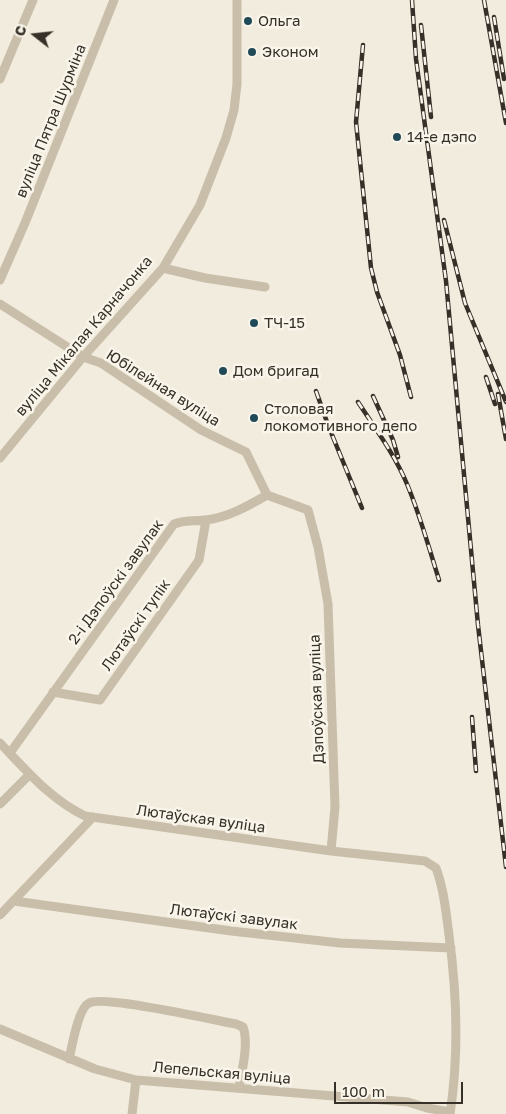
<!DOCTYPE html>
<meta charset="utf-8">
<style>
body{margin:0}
#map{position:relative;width:506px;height:1114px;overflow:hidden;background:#f1ecde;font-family:"Golos Text",sans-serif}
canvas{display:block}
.north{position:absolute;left:10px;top:10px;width:50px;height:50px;-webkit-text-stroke:4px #f9f5ea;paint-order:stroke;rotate:286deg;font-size:14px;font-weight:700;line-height:20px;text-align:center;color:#373029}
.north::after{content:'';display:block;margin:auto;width:18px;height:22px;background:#373029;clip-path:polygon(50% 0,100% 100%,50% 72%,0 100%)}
.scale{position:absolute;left:334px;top:1082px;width:129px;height:22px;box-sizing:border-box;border:2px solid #373029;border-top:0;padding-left:6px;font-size:15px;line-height:18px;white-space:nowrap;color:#373029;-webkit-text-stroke:4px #f9f5ea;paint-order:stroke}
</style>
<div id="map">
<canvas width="506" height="1114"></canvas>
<div class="north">С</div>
<div class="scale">100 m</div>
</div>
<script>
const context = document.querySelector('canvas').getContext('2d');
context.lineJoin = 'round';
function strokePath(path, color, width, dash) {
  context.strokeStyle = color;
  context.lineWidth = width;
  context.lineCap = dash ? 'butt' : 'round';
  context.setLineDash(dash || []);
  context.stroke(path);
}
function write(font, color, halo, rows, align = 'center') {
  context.font = font + ' "Golos Text",sans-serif';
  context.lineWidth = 5;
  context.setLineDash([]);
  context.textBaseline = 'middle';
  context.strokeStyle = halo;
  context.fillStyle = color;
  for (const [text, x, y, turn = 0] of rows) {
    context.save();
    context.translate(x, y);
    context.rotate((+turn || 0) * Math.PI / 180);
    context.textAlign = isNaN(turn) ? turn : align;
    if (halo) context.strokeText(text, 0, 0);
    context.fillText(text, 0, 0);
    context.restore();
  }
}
const minor = new Path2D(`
 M 0,79 L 33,0
 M 163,268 L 205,278 L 265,287
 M 0,280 L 25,223 L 114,0
 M 0,304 L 83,357 L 101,363 L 201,430 L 246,452 L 267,495
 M 0,458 L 83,357 L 163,268 L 200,205 L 226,138 L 234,110 L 237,84 L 237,0
 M 53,692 L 100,700 L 199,560 L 206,520
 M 0,743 C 26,770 51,800 85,816 L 331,851 L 425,861 L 436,868 C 444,890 446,912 449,935 C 457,994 459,1055 450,1114
 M 10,753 L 174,524 C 188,519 192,522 205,520 C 227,518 248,506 267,495 L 308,510 L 318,547 L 328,604 L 335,807 L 331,851
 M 0,804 L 29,775
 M 14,901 L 231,931 L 340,943 L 451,948
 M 0,915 L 93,817
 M 0,1029 L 95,1069 L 136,1080 L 408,1102 L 427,1108 L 450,1112
 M 69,1059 C 72,1047 78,1008 89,1003 C 103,995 214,1020 236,1024 L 243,1027 C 249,1042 242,1071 239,1088
 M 132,1114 L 136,1080`);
const rail = new Path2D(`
 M 412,0 L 416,59 L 446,281 L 478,625 L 506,867
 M 484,0 L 506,123
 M 494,17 L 504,79
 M 421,25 L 431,117
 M 363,45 L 356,122 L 371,268 L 377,292 L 400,355 L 411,397
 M 444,220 L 465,303 L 506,402
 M 486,377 L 495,404
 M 316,391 L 328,425 L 362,508
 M 498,394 L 506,439
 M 373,396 L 393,440 L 398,457
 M 358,402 C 375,428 395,455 407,484 C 420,515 429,548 439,580
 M 472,717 L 476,771`);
const markers = [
 [248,21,5,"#204a57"],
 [252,52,5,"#204a57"],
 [397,137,5,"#204a57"],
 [254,323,5,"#204a57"],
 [223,371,5,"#204a57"],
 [254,418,5,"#204a57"]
];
const poiNames = [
 ["Ольга",258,21],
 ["Эконом",262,52],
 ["14-е дэпо",407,137],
 ["ТЧ-15",264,323],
 ["Дом бригад",233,371],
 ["Столовая",264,409],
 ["локомотивного депо",264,426]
];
const streetNames = [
 ["вуліца Пятра Шурміна",51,121,-68],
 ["вуліца Мікалая Карначонка",84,336,-50],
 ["Юбілейная вуліца",163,388,32],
 ["2-і Дэпоўскі завулак",116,582,-54],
 ["Лютаўскі тупік",136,625,-55],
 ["Дэпоўская вуліца",317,699,-92],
 ["Лютаўская вуліца",201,819,8],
 ["Лютаўскі завулак",234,917,7],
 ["Лепельская вуліца",222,1073,5]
];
strokePath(minor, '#c9beaa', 9);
strokePath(rail, '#373029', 4.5);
strokePath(rail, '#f9f5ea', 2.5, [8]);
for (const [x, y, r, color] of markers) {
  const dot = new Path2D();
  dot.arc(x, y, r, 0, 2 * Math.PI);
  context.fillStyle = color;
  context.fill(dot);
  strokePath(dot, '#f9f5ea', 2);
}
write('15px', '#373029', '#f9f5ea', poiNames, 'left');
write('15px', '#373029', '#f9f5ea', streetNames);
</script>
